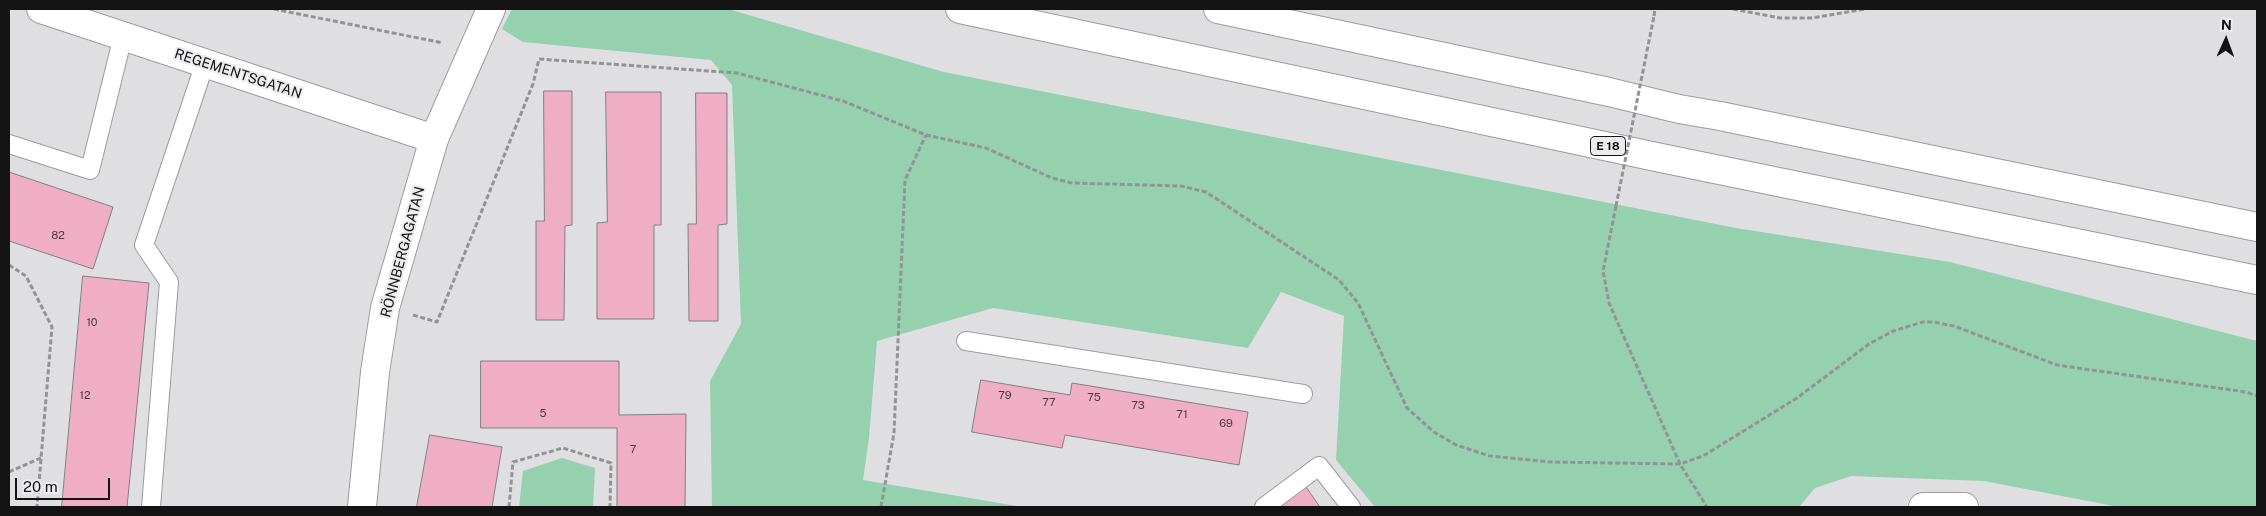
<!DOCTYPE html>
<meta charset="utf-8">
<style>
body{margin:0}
#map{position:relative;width:2266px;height:516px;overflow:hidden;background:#dfdfe1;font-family:"Public Sans",sans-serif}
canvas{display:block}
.frame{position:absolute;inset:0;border:10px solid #131314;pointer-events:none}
.north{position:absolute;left:2201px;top:15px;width:50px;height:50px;-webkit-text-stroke:4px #ececee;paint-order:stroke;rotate:2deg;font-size:14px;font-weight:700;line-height:20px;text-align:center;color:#131314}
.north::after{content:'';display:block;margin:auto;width:18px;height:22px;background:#131314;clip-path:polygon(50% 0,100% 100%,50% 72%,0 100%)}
.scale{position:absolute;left:15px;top:478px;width:95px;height:22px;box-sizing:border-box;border:2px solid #131314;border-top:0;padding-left:6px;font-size:15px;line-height:18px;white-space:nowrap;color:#131314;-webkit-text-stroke:4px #ececee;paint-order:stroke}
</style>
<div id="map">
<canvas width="2266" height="516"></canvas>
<div class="frame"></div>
<div class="north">N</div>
<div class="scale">20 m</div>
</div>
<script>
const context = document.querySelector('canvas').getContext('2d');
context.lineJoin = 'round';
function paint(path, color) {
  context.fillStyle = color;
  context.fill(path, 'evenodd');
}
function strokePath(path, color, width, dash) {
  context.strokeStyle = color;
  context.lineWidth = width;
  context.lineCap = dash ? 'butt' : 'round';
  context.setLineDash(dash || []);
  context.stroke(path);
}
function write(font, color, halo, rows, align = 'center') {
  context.font = font + ' "Public Sans",sans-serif';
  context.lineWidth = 4;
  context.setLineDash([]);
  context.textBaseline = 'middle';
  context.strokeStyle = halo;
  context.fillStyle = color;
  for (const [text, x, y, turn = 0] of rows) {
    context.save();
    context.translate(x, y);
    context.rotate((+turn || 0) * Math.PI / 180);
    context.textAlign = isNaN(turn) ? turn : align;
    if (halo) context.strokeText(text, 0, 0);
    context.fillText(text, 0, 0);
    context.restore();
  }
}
const green = new Path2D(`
 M 512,9 L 728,9 L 944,72 L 1736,228 L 1950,262 L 2257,341 L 2257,507 L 2119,507 L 1984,481 L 1851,476 L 1815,488 L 1799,507 L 1375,507 L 1336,460 L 1344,316 L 1281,292 L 1248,348 L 993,308 L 877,341 L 869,438 L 863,480 L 1023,507 L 712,507 L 710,381 L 741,324 L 732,85 L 711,60 L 523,42 L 502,29 Z
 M 562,458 L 595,468 L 593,507 L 519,507 L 523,471 Z`);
const building = new Path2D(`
 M 544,91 L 572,91 L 572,225 L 565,226 L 564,320 L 536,320 L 536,221 L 544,221 Z
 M 606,92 L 661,92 L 661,225 L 654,225 L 654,319 L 597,319 L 597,223 L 607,222 Z
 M 696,93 L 727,93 L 727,224 L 718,225 L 718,321 L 689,321 L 688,224 L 696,224 Z
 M 9,172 L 113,207 L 93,269 L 9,241 Z
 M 83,276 L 149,283 L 127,507 L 62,507 Z
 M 481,361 L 619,361 L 619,415 L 686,414 L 685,507 L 617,507 L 617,428 L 481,428 Z
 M 981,380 L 1070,395 L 1072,383 L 1248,412 L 1239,465 L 1065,435 L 1062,448 L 972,432 Z
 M 430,435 L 502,447 L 492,507 L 417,507 Z
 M 1306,487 L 1320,507 L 1278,507 Z`);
const path = new Path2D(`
 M 274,9 L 443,43
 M 1733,9 L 1780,18 L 1812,18 L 1865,9
 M 1654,16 L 1655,9
 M 1616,206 L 1603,271 L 1609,303 L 1680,464 L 1707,507
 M 9,265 L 26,276 L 52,327 L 37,507
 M 413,315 L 437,322 L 533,84 L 539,59 L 737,73 L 843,101 L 926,135 L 986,148 L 1052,178 L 1072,183 L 1181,186 L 1206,192 L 1339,280 L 1358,303 L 1407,408 L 1434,432 L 1456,445 L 1490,456 L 1550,462 L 1680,464 L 1703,456 L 1797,398 L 1869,344 L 1893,331 L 1923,322 L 1933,322 L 1954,326 L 2057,365 L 2246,392 L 2257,396
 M 9,472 L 41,458
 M 509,507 L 513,462 L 563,448 L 611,463 L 610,507
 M 881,507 L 894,433 L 905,180 L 926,135`);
const service = new Path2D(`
 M 9,144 L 90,170 L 123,36
 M 966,341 L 1303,394
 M 151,507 L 169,282 L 144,245 L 205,63
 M 1264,507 L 1319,466 L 1351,507`);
const minor = new Path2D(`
 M 41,9 L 434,139
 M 1923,507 L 1964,507`);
const tertiary = new Path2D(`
 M 362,507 L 375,372 L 385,308 L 434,139 L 491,9`);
const motorway = new Path2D(`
 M 960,9 L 1661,158 L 2257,280
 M 1218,9 L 1609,92 L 1679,109 L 1720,116 L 2257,227`);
const pathBridge = new Path2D(`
 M 1616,206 L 1654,16`);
const numberNames = [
 ["82",58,236],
 ["10",92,323],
 ["12",85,396],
 ["79",1005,396],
 ["75",1094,398],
 ["77",1049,403],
 ["73",1138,406],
 ["5",543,414],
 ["71",1182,415],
 ["69",1226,424],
 ["7",633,450]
];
const shields = [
 [1608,146,35]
];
const shieldNames = [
 ["E 18",1608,146]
];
const streetNames = [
 ["REGEMENTSGATAN",238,74,18],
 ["RÖNNBERGAGATAN",403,252,-75]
];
paint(green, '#95d0af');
paint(building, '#efaec4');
strokePath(building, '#817f7f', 1);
strokePath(service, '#9c9c9e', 20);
strokePath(minor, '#9c9c9e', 30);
strokePath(tertiary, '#9c9c9e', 30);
strokePath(motorway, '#9c9c9e', 30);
strokePath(path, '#939395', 3, [5, 2.5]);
strokePath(service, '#fff', 18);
strokePath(minor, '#fff', 28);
strokePath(tertiary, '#fff', 28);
strokePath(motorway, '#fff', 28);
strokePath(pathBridge, '#939395', 3, [5, 2.5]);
write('11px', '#4a3a40', null, numberNames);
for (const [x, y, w] of shields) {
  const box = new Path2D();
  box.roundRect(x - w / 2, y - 9.5, w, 19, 4);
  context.fillStyle = '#ececee';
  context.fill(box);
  strokePath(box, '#131314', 1);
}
write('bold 12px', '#131314', null, shieldNames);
write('14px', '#131314', '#ececee', streetNames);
</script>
